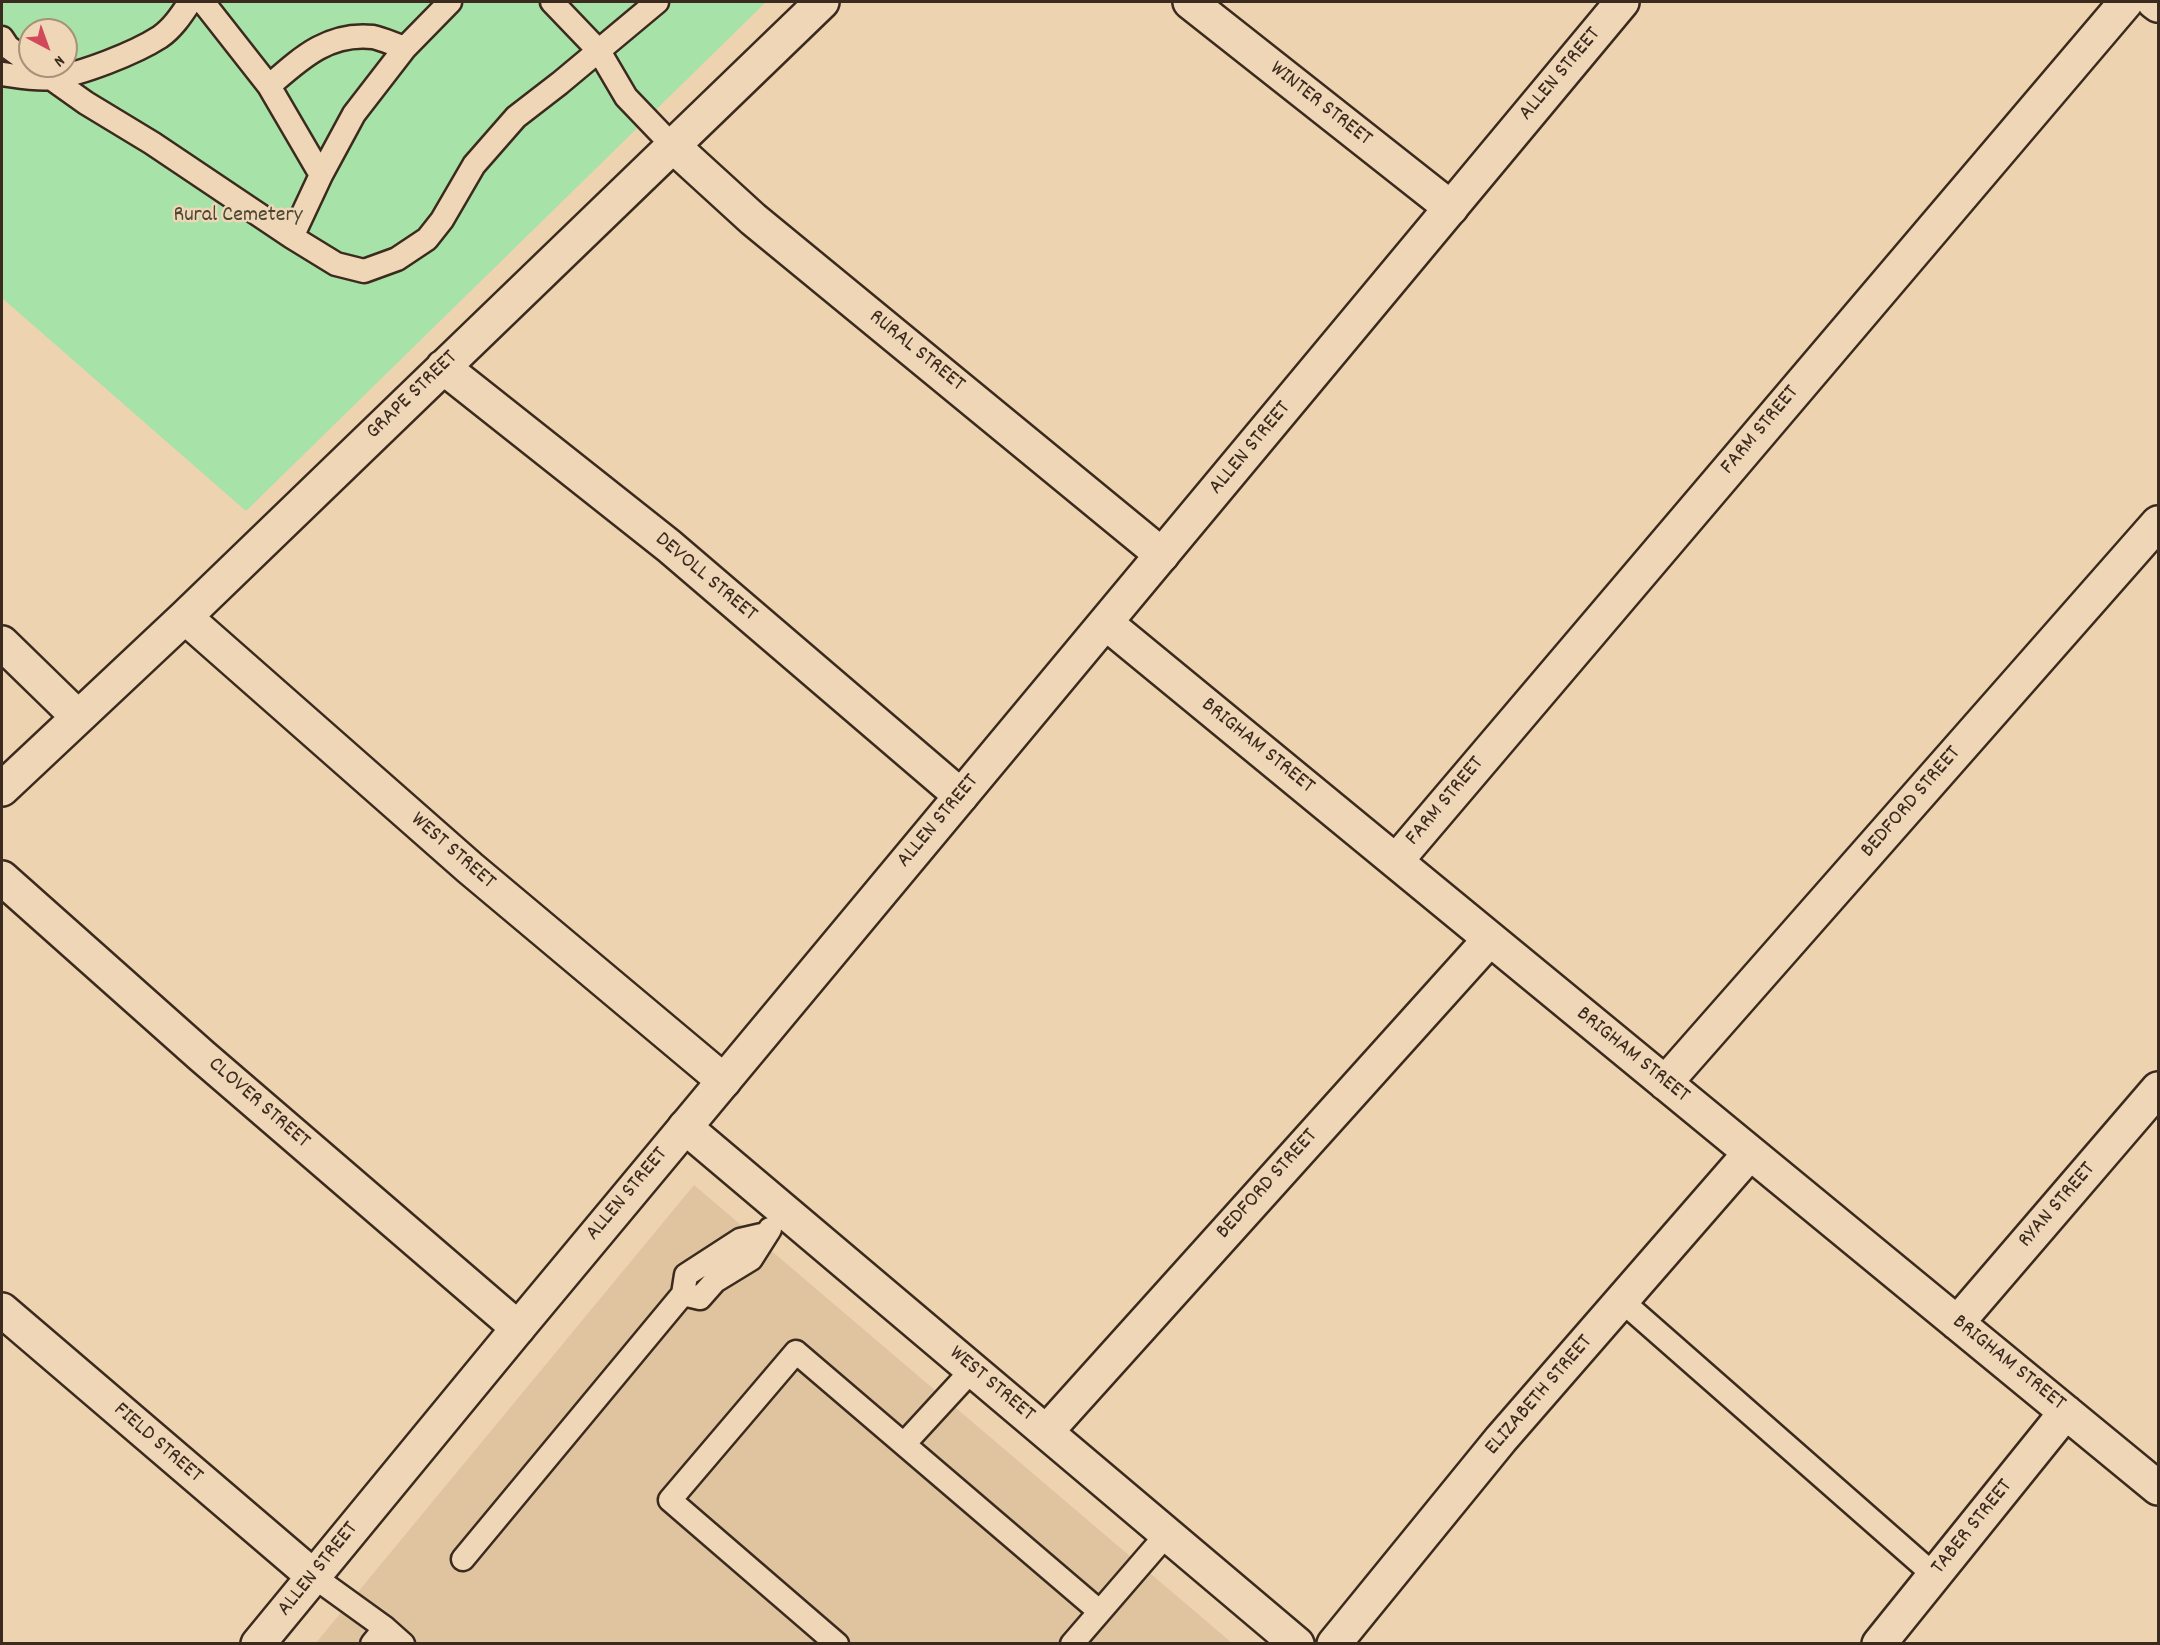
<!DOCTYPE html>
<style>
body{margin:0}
#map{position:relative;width:2160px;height:1645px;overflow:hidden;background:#edd3b0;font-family:Dekko,sans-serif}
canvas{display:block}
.frame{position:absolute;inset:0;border:3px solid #3b2a1e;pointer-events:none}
.north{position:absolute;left:18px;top:18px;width:60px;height:60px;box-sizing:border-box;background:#efd6b7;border:2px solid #a7917a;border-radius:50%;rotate:139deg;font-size:16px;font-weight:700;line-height:24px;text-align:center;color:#3b2a1e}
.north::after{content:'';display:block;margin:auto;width:21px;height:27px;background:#d1495b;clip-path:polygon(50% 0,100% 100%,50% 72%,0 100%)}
</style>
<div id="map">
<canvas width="2160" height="1645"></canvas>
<div class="frame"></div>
<div class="north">N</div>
</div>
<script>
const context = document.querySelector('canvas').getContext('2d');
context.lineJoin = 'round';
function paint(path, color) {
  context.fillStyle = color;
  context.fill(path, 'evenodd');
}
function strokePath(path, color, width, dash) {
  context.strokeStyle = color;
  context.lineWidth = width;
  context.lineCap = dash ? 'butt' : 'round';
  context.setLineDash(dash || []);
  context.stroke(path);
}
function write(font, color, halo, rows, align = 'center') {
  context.font = font + ' Dekko,sans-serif';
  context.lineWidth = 5;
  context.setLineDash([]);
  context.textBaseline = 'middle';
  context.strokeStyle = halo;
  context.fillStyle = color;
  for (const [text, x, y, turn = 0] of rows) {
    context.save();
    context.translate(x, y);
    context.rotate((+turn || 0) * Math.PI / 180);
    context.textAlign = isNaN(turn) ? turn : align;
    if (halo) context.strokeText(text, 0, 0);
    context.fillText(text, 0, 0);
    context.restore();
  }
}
const built = new Path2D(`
 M 694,1185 L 1232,1643 L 315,1644 Z`);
const green = new Path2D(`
 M 2,2 L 766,2 L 246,511 L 2,298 ZM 30,30 L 66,30 L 66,66 L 30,66 Z`);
const lane = new Path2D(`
 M 203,2 L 269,86 C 300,59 328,32 373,37 C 383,39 395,45 405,48 L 450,2
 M 552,2 L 599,51 L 626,97 L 672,145
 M 2,38 L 8,47 L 30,63
 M 34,66 L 86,103 L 152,143 L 292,237 L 336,264 L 364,271 L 397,259 L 427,239 L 442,220 L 474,165 L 516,117 L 560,83 L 657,2
 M 2,74 C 17,76 37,80 52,78 C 82,74 135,53 160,37 C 173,28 182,14 190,2
 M 269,86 L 321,175
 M 292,237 L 321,175 L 354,114 L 405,48
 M 683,1294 L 700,1298 L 715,1281 L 751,1259 L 770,1229
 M 1622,1301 L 1934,1575
 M 904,1444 L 973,1369
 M 463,1559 L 683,1294 L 686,1275 L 740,1240 L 766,1234
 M 313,1576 L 385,1628 L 372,1644
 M 385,1628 L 403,1644
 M 837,1644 L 670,1500 L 796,1352 L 1099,1611
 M 1072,1644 L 1167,1534`);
const street = new Path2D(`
 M 1190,2 L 1451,208
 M 2154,2 L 2158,5
 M 672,145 L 753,219 L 1162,555
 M 443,367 L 669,546 L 961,796
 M 185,617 L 470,868 L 724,1081
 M 1106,623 L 2158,1488
 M 2,643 L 78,717
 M 2,789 L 185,617 L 822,2
 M 1396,861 L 2126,2
 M 2,878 L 202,1056 L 518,1328
 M 1665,1083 L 2158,523
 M 685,1127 L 1297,1644
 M 2,1310 L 313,1576
 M 1957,1323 L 2158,1089
 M 1046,1432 L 1490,939
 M 1334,1644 L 1501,1439 L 1750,1153
 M 1879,1644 L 2066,1412`);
const secondary = new Path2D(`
 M 258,1644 L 518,1328 L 1622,2`);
const streetNames = [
 ["ALLEN STREET",1561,75,-50],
 ["WINTER STREET",1320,105,38],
 ["RURAL STREET",916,352,39],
 ["GRAPE STREET",413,396,-44],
 ["FARM STREET",1761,431,-50],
 ["ALLEN STREET",1251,449,-50],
 ["DEVOLL STREET",705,578,40],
 ["BRIGHAM STREET",1257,747,39],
 ["FARM STREET",1446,802,-50],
 ["BEDFORD STREET",1912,803,-49],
 ["ALLEN STREET",939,822,-50],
 ["WEST STREET",452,852,41],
 ["BRIGHAM STREET",1632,1056,39],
 ["CLOVER STREET",258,1104,41],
 ["BEDFORD STREET",1268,1185,-48],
 ["ALLEN STREET",628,1195,-50],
 ["RYAN STREET",2058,1206,-49],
 ["BRIGHAM STREET",2008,1364,39],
 ["WEST STREET",991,1385,40],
 ["ELIZABETH STREET",1540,1396,-49],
 ["FIELD STREET",157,1444,41],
 ["TABER STREET",1973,1528,-51],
 ["ALLEN STREET",319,1570,-51]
];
const parkNames = [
 ["Rural Cemetery",238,217]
];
paint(built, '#dfc49f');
paint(green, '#a7e2a8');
strokePath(lane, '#3b2a1e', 27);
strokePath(street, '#3b2a1e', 38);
strokePath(secondary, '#3b2a1e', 38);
strokePath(lane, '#efd6b7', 22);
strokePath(street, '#efd6b7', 33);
strokePath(secondary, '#efd6b7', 33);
write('22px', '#3b2a1e', '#efd6b7', streetNames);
write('22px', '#4b4633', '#efd6b7', parkNames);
</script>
